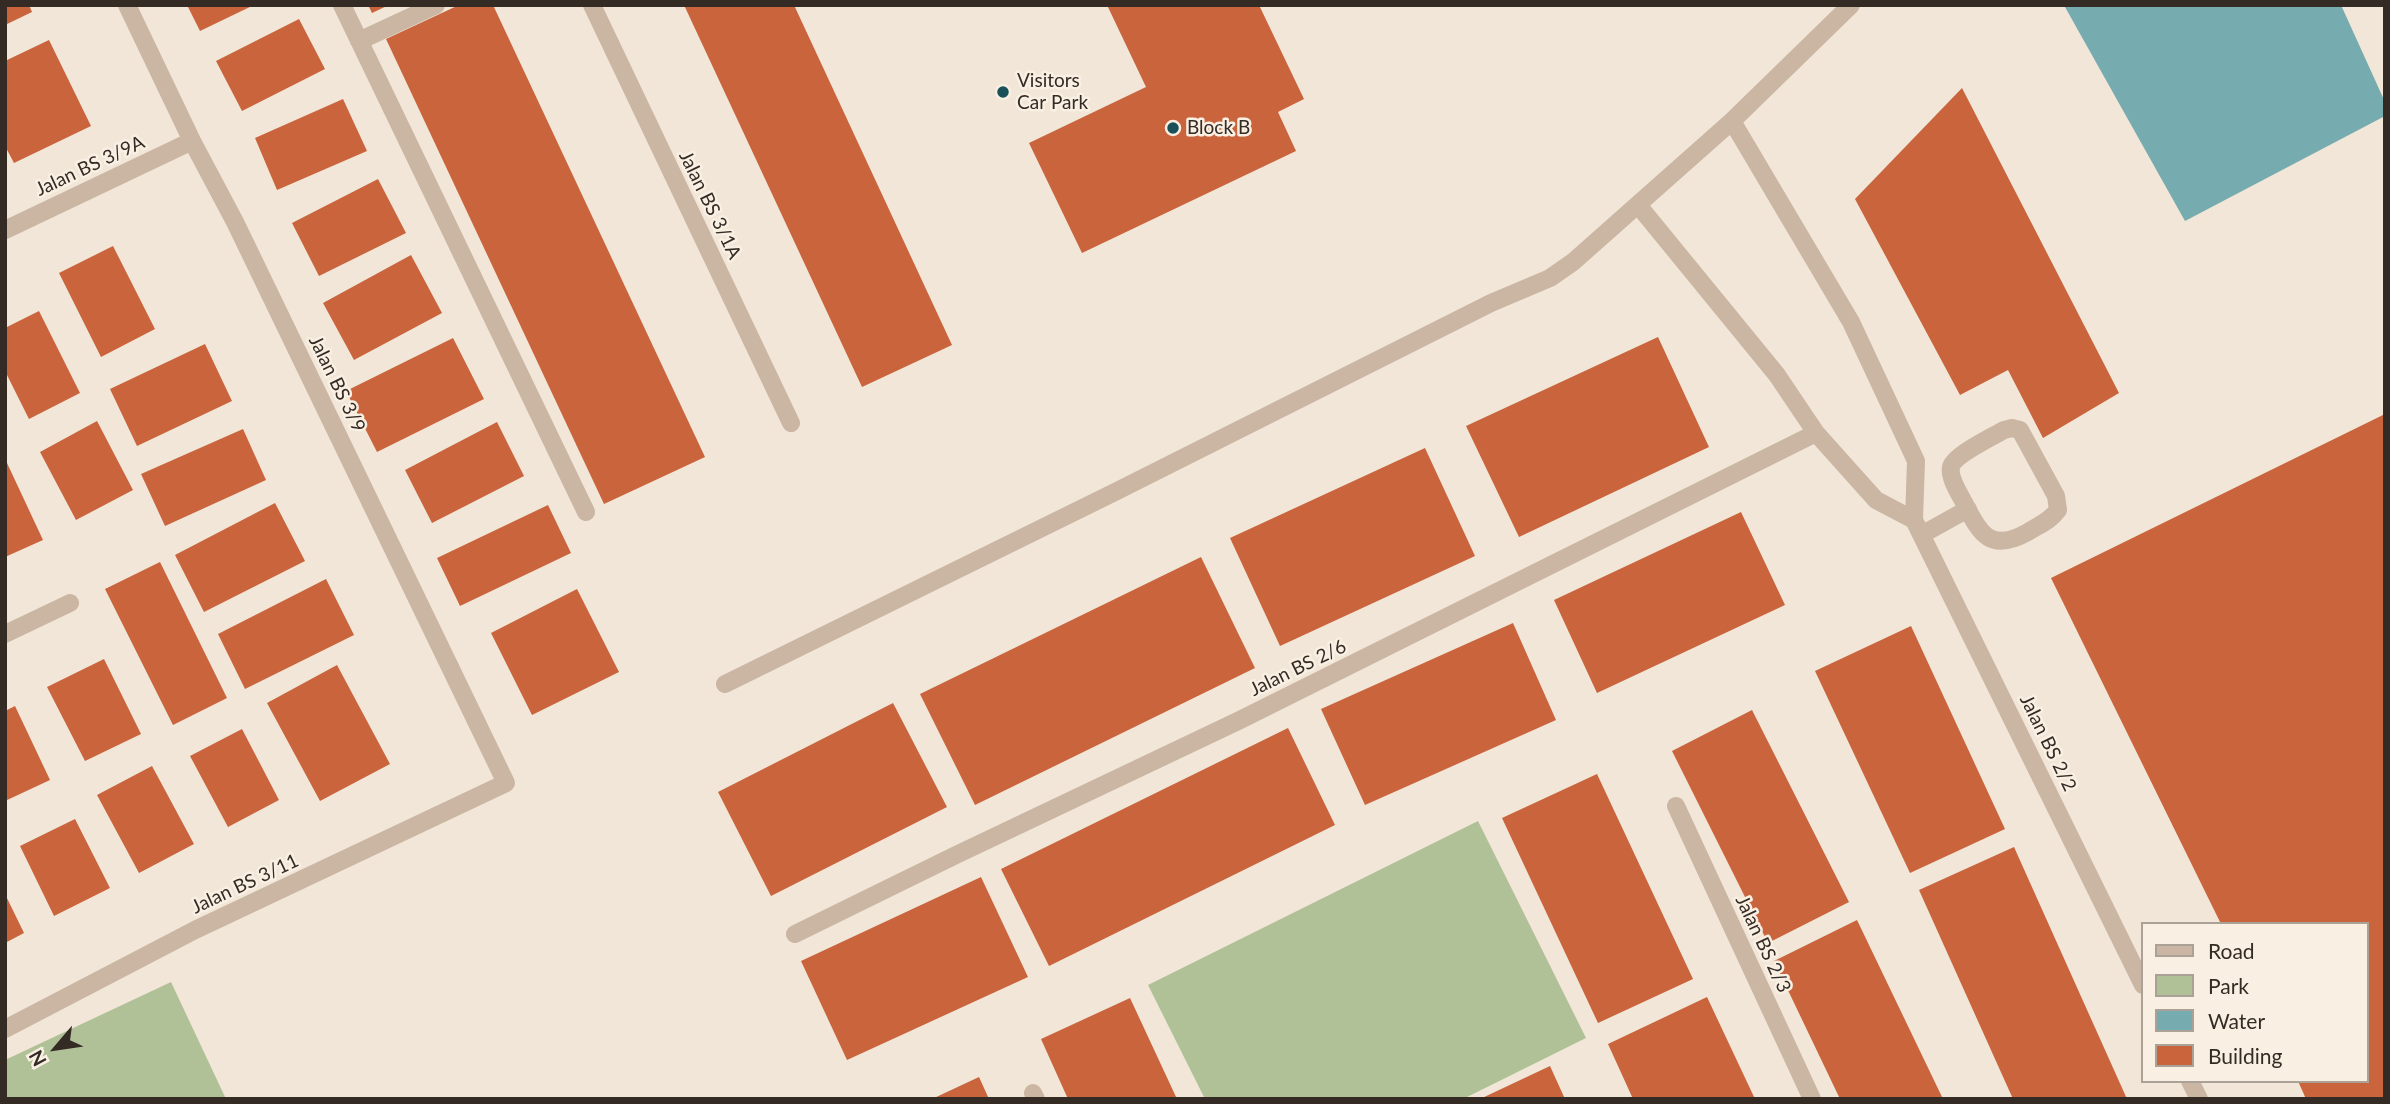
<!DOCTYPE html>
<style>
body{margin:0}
#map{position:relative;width:2390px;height:1104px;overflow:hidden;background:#f1e6d7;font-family:Lato,sans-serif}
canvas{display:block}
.frame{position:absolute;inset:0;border:7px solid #342b25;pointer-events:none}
.legend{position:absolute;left:2141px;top:922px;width:228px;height:161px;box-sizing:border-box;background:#f9f0e3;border:2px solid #aaa197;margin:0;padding:9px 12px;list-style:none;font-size:21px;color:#342b25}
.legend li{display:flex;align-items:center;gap:14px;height:35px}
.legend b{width:35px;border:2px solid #aaa197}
.north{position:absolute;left:21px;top:1013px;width:70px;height:70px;-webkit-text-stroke:5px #f9f0e3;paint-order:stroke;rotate:241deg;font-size:19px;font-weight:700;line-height:28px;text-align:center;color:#342b25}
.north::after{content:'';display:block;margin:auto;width:24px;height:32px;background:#342b25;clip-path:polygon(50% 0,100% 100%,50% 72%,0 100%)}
</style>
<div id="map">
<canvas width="2390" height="1104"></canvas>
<div class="frame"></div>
<ul class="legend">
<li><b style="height:9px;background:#cab6a3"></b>Road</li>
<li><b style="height:19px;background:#b1c197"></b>Park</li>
<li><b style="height:19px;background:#76abaf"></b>Water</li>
<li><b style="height:19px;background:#c9643d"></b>Building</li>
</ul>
<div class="north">N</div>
</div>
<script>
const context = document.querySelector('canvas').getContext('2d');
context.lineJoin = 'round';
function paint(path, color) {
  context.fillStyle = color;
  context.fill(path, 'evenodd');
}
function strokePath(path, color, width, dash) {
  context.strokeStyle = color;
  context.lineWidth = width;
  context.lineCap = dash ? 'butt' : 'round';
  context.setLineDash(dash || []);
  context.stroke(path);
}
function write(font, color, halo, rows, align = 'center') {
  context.font = font + ' Lato,sans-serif';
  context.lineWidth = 5;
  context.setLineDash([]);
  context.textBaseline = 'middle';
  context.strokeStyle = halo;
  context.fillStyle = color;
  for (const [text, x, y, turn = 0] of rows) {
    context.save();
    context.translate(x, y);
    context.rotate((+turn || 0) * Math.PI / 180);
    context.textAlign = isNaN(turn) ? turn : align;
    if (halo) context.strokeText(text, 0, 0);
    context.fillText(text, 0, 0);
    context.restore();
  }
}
const green = new Path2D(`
 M 1478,821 L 1586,1038 L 1463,1099 L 1205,1099 L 1148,985 Z
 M 171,982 L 226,1099 L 5,1099 L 5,1060 Z`);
const water = new Path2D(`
 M 2067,5 L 2341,5 L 2385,102 L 2385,116 L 2185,221 L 2065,7 Z`);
const building = new Path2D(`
 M 5,5 L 29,5 L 32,12 L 5,25 Z
 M 187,5 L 254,5 L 200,31 Z
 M 368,5 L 389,5 L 372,13 Z
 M 459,5 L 493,5 L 705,457 L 604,504 L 386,39 Z
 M 684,5 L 794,5 L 952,345 L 862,387 Z
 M 1107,5 L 1259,5 L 1304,99 L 1278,112 L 1296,151 L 1082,253 L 1029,143 L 1146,87 Z
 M 299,19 L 325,69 L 242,111 L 216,61 Z
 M 49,40 L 91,126 L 14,163 L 5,146 L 5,61 Z
 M 1962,88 L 2119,393 L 2043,438 L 2008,370 L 1960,395 L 1855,199 Z
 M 343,99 L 367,151 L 277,190 L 255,138 Z
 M 378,179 L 406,233 L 319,276 L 292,223 Z
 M 113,246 L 155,329 L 101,357 L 59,273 Z
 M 411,255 L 442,313 L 354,360 L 323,303 Z
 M 39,311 L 80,393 L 29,419 L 5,371 L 5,328 Z
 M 1658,337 L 1709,447 L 1519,537 L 1466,426 Z
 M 453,338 L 484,399 L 377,452 L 346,391 Z
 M 205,344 L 232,401 L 137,446 L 110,389 Z
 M 2385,414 L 2385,1099 L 2306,1099 L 2298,1081 L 2367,1081 L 2367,924 L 2221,924 L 2051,578 Z
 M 97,421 L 133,490 L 76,520 L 40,452 Z
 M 497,422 L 524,476 L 432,523 L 405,470 Z
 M 243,429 L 266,480 L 165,526 L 141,474 Z
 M 1425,448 L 1475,556 L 1280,646 L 1230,538 Z
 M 7,463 L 43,540 L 5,557 L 5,464 Z
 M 275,503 L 305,561 L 204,612 L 175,555 Z
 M 548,505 L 571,553 L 460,606 L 437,558 Z
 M 1741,512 L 1785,605 L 1597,693 L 1554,600 Z
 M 1201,557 L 1255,668 L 975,805 L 920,694 Z
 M 160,562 L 227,698 L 173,725 L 105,589 Z
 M 326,579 L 354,635 L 245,689 L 218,634 Z
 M 577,589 L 619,672 L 532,715 L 491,633 Z
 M 1513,623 L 1556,720 L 1365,805 L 1321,709 Z
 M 1911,626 L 2005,829 L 1910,873 L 1815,671 Z
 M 104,659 L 141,734 L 85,761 L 47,687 Z
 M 337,665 L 390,764 L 320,801 L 267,703 Z
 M 893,703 L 947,807 L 771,896 L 718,792 Z
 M 15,706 L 50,780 L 5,801 L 5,711 Z
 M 1752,710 L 1849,902 L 1768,943 L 1672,751 Z
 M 1288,728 L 1335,825 L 1049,966 L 1001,869 Z
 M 242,729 L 279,800 L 228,827 L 190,756 Z
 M 152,766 L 194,844 L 139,873 L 97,795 Z
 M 1597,774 L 1693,979 L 1598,1023 L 1502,818 Z
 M 75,819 L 110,888 L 54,916 L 20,846 Z
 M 2014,847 L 2127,1099 L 2013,1099 L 1919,890 Z
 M 981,877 L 1028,977 L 847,1060 L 801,961 Z
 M 5,894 L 24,933 L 5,943 Z
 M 1857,920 L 1943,1099 L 1840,1099 L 1774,961 Z
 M 1707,997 L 1755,1099 L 1633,1099 L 1608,1044 Z
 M 1130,998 L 1177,1099 L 1068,1099 L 1041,1039 Z
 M 1550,1066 L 1565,1099 L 1480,1099 Z
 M 979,1077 L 989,1099 L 932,1099 Z`);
const minor = new Path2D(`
 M 342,5 L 586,512
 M 592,5 L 791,423
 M 359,41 L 436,5
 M 1732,121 L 1851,322 L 1916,461 L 1914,520
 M 1638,205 L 1777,375 L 1816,433 L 1876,500 L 1914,520
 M 5,230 L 192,141
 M 2012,428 L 2020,430 L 2056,496 L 2058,510 C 2050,521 2039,525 2028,532 C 1987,555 1979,530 1961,497 C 1957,490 1949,476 1951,467 C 1954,455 1992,437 2004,430 Z
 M 1914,520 L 2143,985
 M 1923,534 L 1968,509
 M 5,634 L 70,603
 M 725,684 L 1115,492 L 1491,303 L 1550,278 L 1573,262 L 1732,121 L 1851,5
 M 1676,806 L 1812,1099
 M 795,934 L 956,855 L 1238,721 L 1816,433
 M 5,1029 L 195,930 L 506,783 L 235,222 L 192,141 L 127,5
 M 2190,1081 L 2199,1099
 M 1033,1093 L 1036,1099`);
const markers = [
 [1003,92,7,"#1a5057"],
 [1173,128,7,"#1a5057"]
];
const poiNames = [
 ["Visitors",1017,81],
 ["Car Park",1017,103],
 ["Block B",1187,128]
];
const streetNames = [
 ["Jalan BS 3/9A",90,166,-25],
 ["Jalan BS 3/1A",710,205,64],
 ["Jalan BS 3/9",337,384,64],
 ["Jalan BS 2/6",1298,668,-26],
 ["Jalan BS 2/2",2048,743,64],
 ["Jalan BS 3/11",245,884,-25],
 ["Jalan BS 2/3",1763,944,65]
];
paint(green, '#b1c197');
paint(water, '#76abaf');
paint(building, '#c9643d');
strokePath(minor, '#cab6a3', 18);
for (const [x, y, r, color] of markers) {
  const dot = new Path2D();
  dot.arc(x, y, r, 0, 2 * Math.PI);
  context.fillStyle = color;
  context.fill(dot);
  strokePath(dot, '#f9f0e3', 2.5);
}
write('19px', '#342b25', '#f9f0e3', poiNames, 'left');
write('19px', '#342b25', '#f9f0e3', streetNames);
</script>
